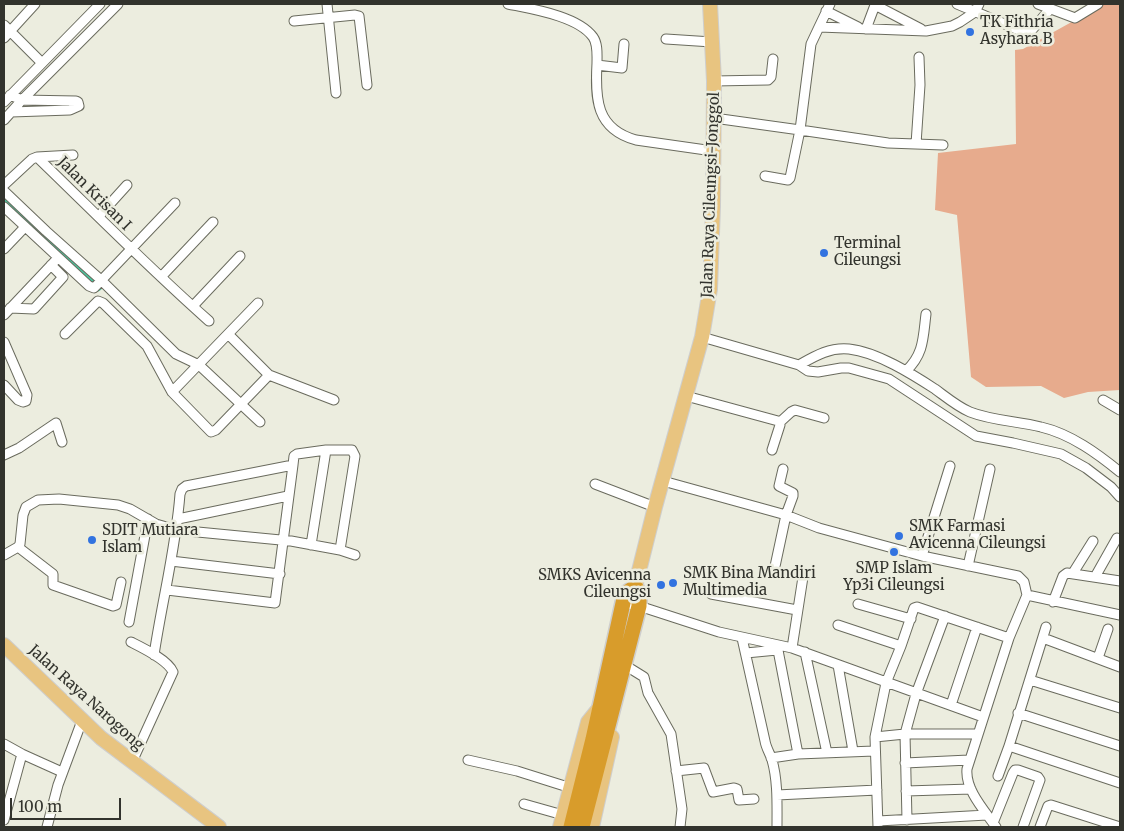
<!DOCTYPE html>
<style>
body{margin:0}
#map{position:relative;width:1124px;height:831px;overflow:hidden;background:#eceddf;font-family:Merriweather,serif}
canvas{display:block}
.frame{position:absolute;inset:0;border:5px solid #32332d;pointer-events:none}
.scale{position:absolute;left:10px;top:798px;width:111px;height:22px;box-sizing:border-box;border:2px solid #32332d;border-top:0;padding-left:6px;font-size:15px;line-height:18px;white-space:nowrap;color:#32332d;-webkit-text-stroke:4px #eceddf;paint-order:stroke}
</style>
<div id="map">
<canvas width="1124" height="831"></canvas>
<div class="frame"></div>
<div class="scale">100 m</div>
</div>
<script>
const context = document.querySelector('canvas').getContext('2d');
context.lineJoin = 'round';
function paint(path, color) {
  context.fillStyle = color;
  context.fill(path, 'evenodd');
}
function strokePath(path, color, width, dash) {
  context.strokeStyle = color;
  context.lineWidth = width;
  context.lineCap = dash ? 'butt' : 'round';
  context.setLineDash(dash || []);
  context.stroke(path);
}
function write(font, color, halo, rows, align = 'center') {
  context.font = font + ' Merriweather,serif';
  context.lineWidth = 5;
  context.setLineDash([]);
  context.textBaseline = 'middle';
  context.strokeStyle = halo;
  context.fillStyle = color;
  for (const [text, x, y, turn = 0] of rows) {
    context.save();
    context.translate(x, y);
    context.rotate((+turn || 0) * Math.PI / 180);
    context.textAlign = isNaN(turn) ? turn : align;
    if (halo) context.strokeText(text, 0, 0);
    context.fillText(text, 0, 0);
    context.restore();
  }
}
const green = new Path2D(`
 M 1104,4 L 1120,4 L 1120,390 L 1088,392 L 1064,398 L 1041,386 L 986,387 L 971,377 L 957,215 L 935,210 L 938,153 L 1016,144 L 1015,50 L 1023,49 Z`);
const river = new Path2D(`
 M 4,197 L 96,285`);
const street = new Path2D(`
 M 327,4 L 336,93
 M 508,4 C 532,9 578,16 593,37 C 598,44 597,55 597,63 C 595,99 596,129 636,140 L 713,151
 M 957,4 L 1026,33 L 1031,31 L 1050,9
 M 1038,4 L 1075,18 L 1098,4
 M 826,11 L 858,27
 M 294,21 L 355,15 L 359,16 L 367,85
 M 4,25 L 42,63
 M 819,27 L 830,4
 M 866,29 L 875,5 L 921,29
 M 4,38 L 35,4
 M 666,39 L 712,42
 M 597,65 L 622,68 L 624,44
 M 714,81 L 768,80 L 771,77 L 773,59
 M 10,95 L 22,100 L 76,101 L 78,102 L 79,106 L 70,110 L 11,112
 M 4,102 L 100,4
 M 714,118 L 800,130 L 811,44 L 819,27 L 926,31 L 952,26 L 960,22 L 975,12 L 979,4
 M 4,120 L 22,100 L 118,4
 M 916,144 L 920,85 L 919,57
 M 37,157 C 94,212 150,269 209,321
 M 765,176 L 788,180 L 790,178 L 800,130 L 888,143 L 943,145
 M 4,185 L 32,159 L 37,157 L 73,155
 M 4,191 L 46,231 L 101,280 L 176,354 L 199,365 L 260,422
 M 4,207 L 89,286 L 94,288 L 175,203
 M 99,216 L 127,185
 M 4,249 L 25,227
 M 161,277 L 213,222
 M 193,306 L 240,256
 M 10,308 L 34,309 L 63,277 L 51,265
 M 4,315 L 55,261
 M 65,334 L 98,301 L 103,303 L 147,346 L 172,392 L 211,432 L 216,430 L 269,375 L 334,400
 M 228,334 L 258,303
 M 702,337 L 799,365 L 808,371 L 818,372 L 841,368 L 849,368 L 889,379 L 976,436 L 1013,443 L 1061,454 L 1086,468 L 1111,487 L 1120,497
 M 4,342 L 27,395 L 26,401 L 23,402 L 18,400 L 4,385
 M 799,365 C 815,356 830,347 849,349 C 877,352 912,374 935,389 C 946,397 958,407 970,412 C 993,421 1018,421 1041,427 C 1071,434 1098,454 1120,472
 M 906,371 C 924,354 923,338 926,314
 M 172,392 L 228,334 L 269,375
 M 686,396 L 778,421 L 780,425 L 772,450
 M 1103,400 L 1120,410
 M 779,423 L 791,412 L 795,410 L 824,418
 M 4,455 L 19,448 L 56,423 L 62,442
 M 663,481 L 786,515 L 819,528 L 922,556 L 1018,576 L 1024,582 L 1027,595 L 1120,615
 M 595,484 L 655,507
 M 178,519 L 288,496
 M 311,545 L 326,450
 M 18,547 L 53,574 L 53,585 L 113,606 L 116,605 L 121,582
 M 4,555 L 18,547 L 20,544 L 23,515 L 26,507 L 38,500 L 59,499 L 118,505 L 130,509 L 156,524 L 177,530 L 291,541 L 340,550 L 355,555
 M 922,556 L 950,466
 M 171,561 L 280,574
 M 968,566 L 990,469
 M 774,571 L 786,515 L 793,496 L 793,493 L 779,486 L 783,469
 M 1073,573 L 1093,541
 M 1095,577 L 1117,538
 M 167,590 L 275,603 L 293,465
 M 711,594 L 797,610
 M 1053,602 L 1063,576 L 1067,573 L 1120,581
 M 623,603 L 639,606 L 719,632 L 792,648 L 983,717
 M 858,604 L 911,619
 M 945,616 L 916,694 L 905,734 L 977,734
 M 129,622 L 148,519
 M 838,625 L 901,646
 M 1046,627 L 1009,746 L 1120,783
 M 742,638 L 765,741 C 766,748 770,753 772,760 C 778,781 777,805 777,827
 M 1043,638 L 1120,667
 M 131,642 C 143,648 168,660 173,672 L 132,762
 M 777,645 L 798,754
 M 792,648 L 803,577
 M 805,652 L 827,753
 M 746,653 L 777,650
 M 154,655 C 162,601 176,548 180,494 L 182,489 L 186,486 L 293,465 L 294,456 L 297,454 L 326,450 L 352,450 L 355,456 L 340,550
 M 1098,658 L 1108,629
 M 623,664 L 644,677 L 648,693 L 671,734 L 682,809 L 680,827
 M 838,665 L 853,751
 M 1030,680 L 1120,708
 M 951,705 L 977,627
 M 1018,713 L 1120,746
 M 875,737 L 905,734 L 907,820
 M 4,744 L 22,754 L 4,820
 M 22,754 L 62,772
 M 771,758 L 798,754 L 874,751
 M 468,760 L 517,771 L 571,788
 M 905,763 L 969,760
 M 676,771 L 704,768 L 713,792 L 734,788 L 737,789 L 739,800 L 754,799
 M 998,776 L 1009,746
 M 906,791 L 971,789
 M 777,795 L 877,790
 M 524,804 L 563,815
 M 878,821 L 987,815
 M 993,823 L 1013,773 L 1015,770 L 1018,770 L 1038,777 L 1040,780 L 1023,827
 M 47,827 L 58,785 L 80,726 L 84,721
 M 878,827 L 875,737 L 886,683 L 901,646 L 914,608 L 917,607 L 1009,638
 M 996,827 C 985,811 965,790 967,769 L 1009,638 L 1027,595
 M 1040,827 L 1048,806 L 1051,805 L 1120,827`);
const primary = new Path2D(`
 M 635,587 L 655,507 L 702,337 L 710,289 L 713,206 L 714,81 L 710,4
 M 4,645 L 101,738 L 219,827
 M 560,827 L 588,722 L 600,707
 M 592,827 L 612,737`);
const highway = new Path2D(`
 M 571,827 L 593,739 L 625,594 L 635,587 L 639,592 L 639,606 L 582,827`);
const markers = [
 [970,32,5,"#3273e0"],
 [824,253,5,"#3273e0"],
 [899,536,5,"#3273e0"],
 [92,540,5,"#3273e0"],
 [894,552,5,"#3273e0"],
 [673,583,5,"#3273e0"],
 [661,585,5,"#3273e0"]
];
const poiNames = [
 ["TK Fithria",980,23],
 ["Asyhara B",980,40],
 ["Terminal",834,244],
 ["Cileungsi",834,261],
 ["SMK Farmasi",909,527],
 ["Avicenna Cileungsi",909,544],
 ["SDIT Mutiara",102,531],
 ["Islam",102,548],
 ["SMP Islam",894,569,"center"],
 ["Yp3i Cileungsi",894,586,"center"],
 ["SMK Bina Mandiri",683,574],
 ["Multimedia",683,591],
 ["SMKS Avicenna",651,576,"right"],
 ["Cileungsi",651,593,"right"]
];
const streetNames = [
 ["Jalan Krisan I",94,194,45],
 ["Jalan Raya Cileungsi-Jonggol",711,195,-88],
 ["Jalan Raya Narogong",86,698,42]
];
paint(green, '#e7ab8d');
strokePath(river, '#48c9a2', 14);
strokePath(street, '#6a6b5e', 11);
strokePath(primary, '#cececd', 16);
strokePath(highway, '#cececd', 18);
strokePath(street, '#fff', 9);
strokePath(primary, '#e8c480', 14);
strokePath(highway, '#d89c2b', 15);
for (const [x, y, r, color] of markers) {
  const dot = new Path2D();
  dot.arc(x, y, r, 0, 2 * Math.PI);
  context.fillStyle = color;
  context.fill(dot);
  strokePath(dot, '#eceddf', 2);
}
write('15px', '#32332d', '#eceddf', poiNames, 'left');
write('15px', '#32332d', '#eceddf', streetNames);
</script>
